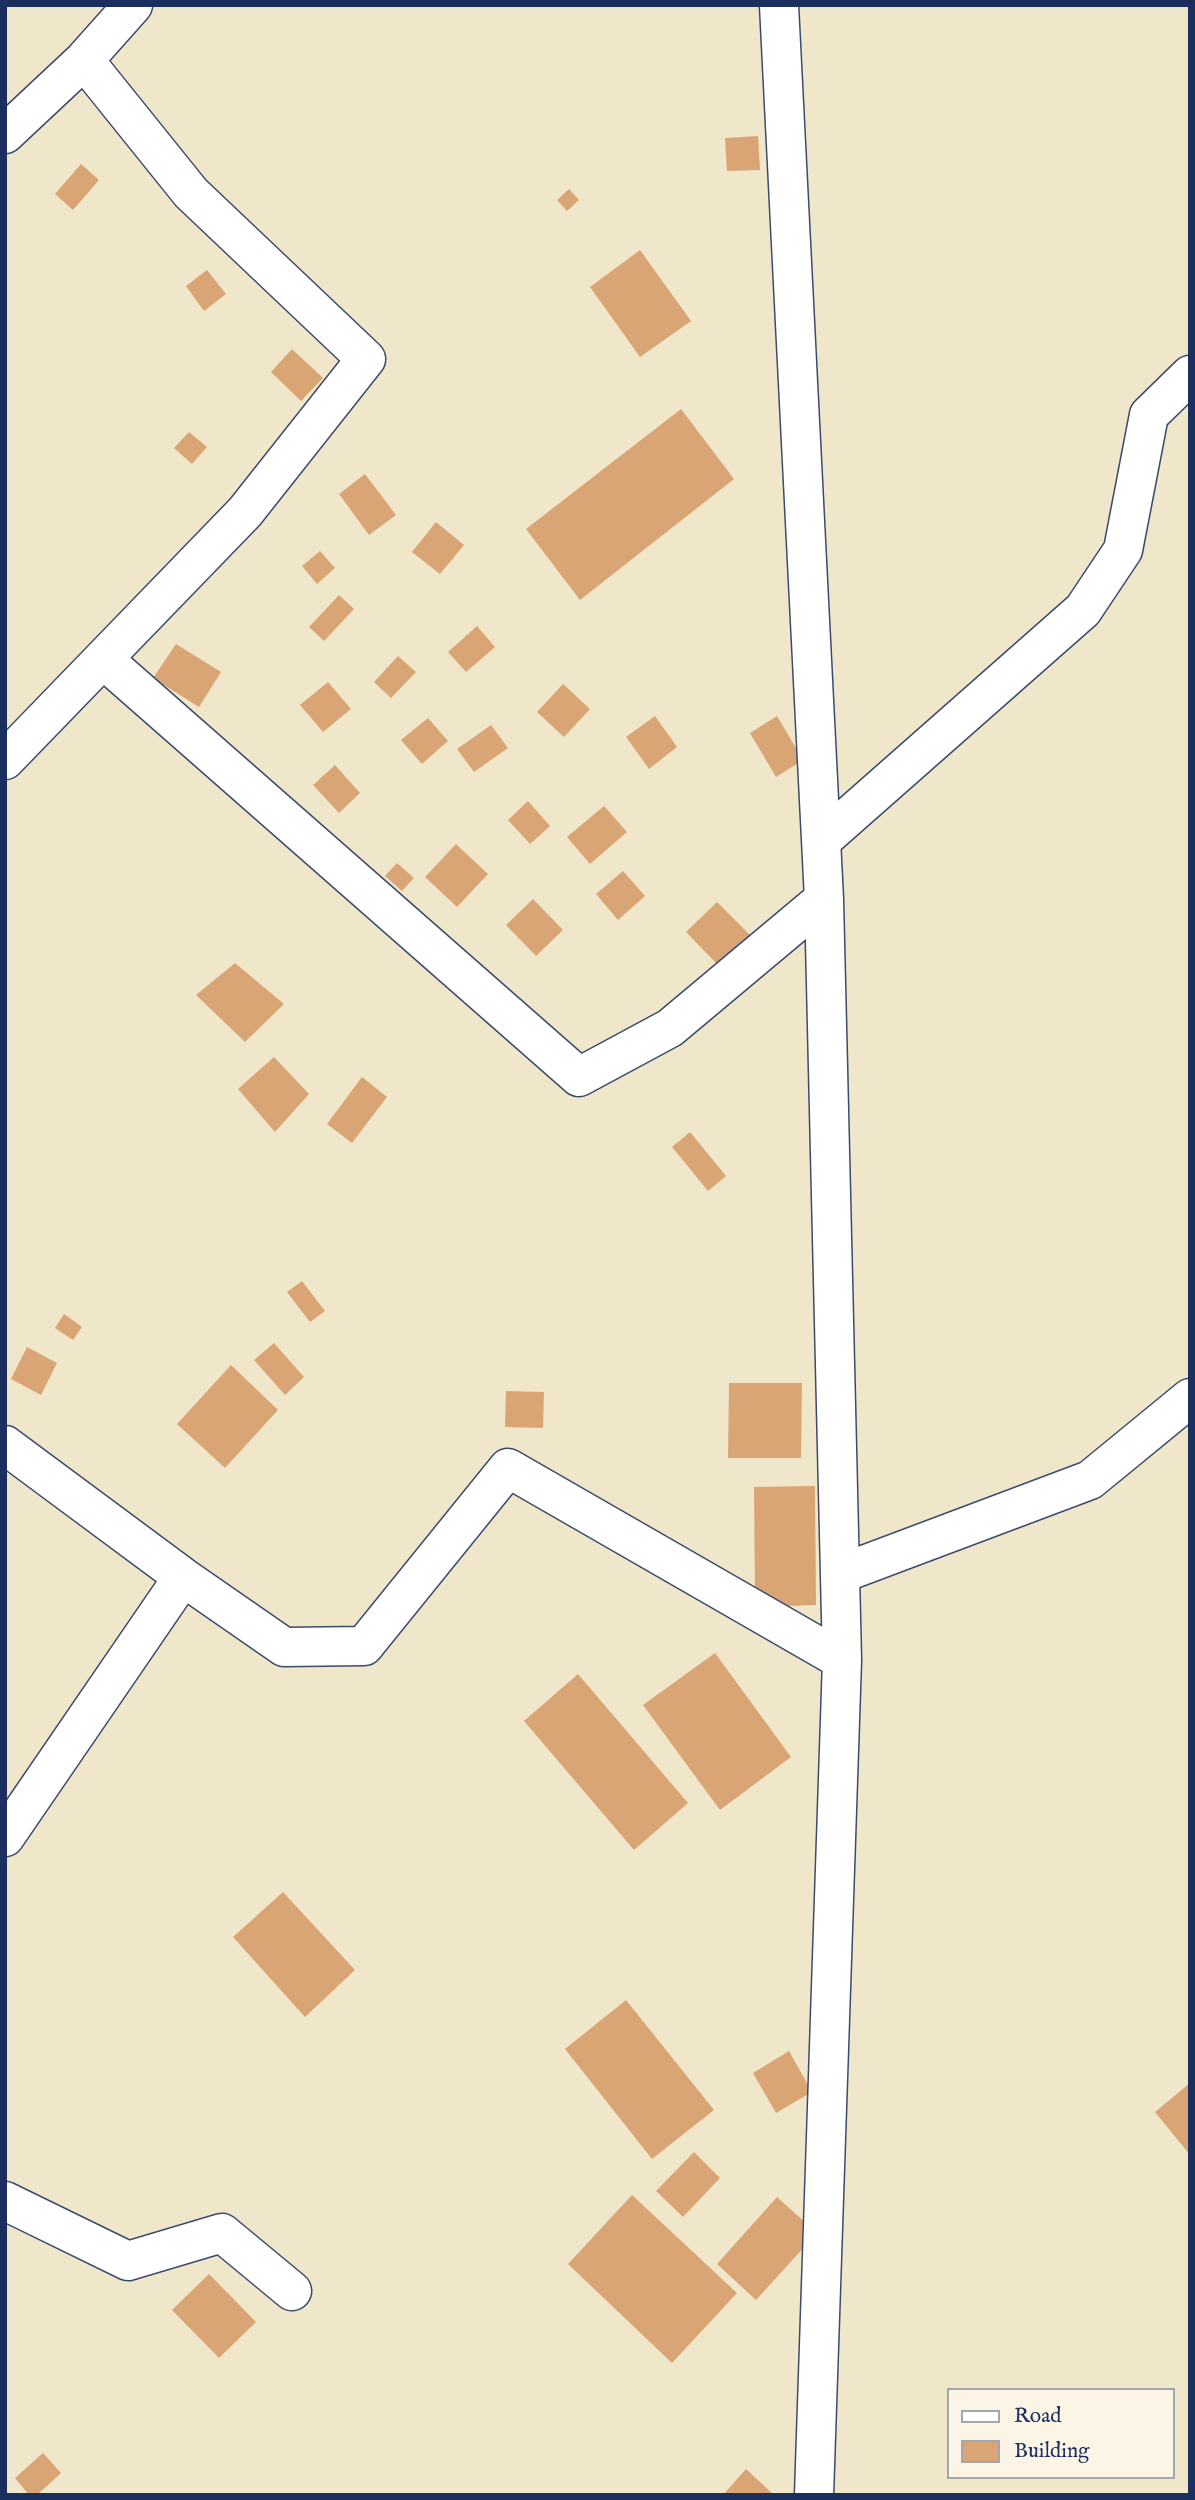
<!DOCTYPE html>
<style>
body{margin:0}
#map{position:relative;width:1195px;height:2500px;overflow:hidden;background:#f0e7ca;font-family:"IM FELL English",serif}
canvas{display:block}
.frame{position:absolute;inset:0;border:7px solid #1b2f5e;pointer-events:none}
.legend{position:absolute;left:947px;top:2388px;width:228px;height:91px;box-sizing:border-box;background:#fcf5e5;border:2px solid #a2a6af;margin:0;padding:9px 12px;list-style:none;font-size:21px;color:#1b2f5e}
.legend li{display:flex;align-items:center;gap:14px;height:35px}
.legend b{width:35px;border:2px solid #a2a6af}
</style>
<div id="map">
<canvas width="1195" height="2500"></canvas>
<div class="frame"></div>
<ul class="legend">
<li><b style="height:9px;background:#fff"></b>Road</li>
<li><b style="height:19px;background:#daa574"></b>Building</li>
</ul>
</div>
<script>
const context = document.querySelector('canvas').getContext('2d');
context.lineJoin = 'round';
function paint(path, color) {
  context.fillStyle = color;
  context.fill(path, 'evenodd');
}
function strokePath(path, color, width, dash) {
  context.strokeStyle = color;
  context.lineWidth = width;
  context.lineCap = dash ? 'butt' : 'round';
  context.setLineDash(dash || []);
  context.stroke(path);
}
const building = new Path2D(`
 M 758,136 L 760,170 L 727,171 L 725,138 Z
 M 81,164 L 99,180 L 73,210 L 55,194 Z
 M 569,189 L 579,200 L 567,211 L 557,200 Z
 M 640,250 L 691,321 L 640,357 L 590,287 Z
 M 207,270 L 226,294 L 204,311 L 186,286 Z
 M 292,349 L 323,378 L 301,401 L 271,372 Z
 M 681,409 L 734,479 L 580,600 L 526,529 Z
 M 189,432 L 207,447 L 192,464 L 174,448 Z
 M 365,474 L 396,515 L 369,535 L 339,494 Z
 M 436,522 L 464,545 L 440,574 L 412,552 Z
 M 320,551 L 335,568 L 317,584 L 302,566 Z
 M 339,595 L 354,609 L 324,641 L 309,627 Z
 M 477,626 L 495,647 L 466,672 L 448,652 Z
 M 176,644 L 221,672 L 199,707 L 153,678 Z
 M 398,656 L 416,672 L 391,698 L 374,682 Z
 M 328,682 L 351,709 L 323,732 L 300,705 Z
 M 563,684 L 590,709 L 564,737 L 537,712 Z
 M 655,716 L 677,747 L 649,769 L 626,737 Z
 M 777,716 L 803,760 L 776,777 L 750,733 Z
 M 428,718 L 448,741 L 422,764 L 401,740 Z
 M 491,725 L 508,748 L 474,772 L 457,749 Z
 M 335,765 L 360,793 L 339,813 L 313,785 Z
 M 528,801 L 550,826 L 530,844 L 508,820 Z
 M 604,806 L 627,832 L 590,864 L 567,837 Z
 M 456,844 L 488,874 L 457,907 L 425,877 Z
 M 397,863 L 414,878 L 402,891 L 385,876 Z
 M 623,871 L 645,896 L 618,920 L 596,894 Z
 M 533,899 L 563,930 L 536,956 L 506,925 Z
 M 717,902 L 751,936 L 719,966 L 686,932 Z
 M 235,963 L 284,1004 L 245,1042 L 196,995 Z
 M 274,1057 L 309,1094 L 275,1132 L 238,1089 Z
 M 362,1077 L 387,1097 L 352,1143 L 327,1124 Z
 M 690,1132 L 726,1176 L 708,1191 L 672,1147 Z
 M 302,1281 L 325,1311 L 310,1322 L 287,1292 Z
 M 64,1314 L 82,1327 L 73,1340 L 55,1328 Z
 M 274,1343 L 304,1377 L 285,1395 L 254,1360 Z
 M 27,1347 L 57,1363 L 41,1395 L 11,1379 Z
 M 231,1365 L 278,1410 L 225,1468 L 177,1424 Z
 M 729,1383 L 802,1383 L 801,1458 L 728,1458 Z
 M 506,1391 L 544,1392 L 543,1428 L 505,1427 Z
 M 815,1486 L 816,1605 L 755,1607 L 754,1487 Z
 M 715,1653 L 791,1757 L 720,1810 L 643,1705 Z
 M 578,1674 L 688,1803 L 634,1850 L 524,1721 Z
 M 283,1892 L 355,1970 L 305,2017 L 233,1937 Z
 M 626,2000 L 714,2110 L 652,2159 L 565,2049 Z
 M 789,2051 L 812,2092 L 776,2113 L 753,2073 Z
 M 1190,2083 L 1190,2155 L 1155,2112 Z
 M 694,2152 L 720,2178 L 683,2217 L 656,2191 Z
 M 632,2195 L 737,2293 L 672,2363 L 568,2264 Z
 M 777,2197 L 817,2233 L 756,2300 L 717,2264 Z
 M 209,2274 L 256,2322 L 219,2358 L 172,2310 Z
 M 43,2453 L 61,2473 L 37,2495 L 29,2495 L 15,2478 Z
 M 746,2469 L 774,2495 L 723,2495 Z`);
const minor = new Path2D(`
 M 779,5 L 824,899 L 842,1660 L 814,2495
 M 5,134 L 84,60 L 133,5
 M 103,659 L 579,1077 L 670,1028 L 824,899
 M 5,760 L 245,512 L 366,359 L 191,193 L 84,60
 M 821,841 L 1083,610 L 1123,550 L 1149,415 L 1190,375
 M 5,1445 L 183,1577 L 284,1647 L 364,1646 L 508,1468 L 842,1660
 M 840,1574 L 1090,1480 L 1190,1398
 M 5,1837 L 183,1577
 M 5,2201 L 128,2261 L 222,2233 L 292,2291`);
paint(building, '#daa574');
strokePath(minor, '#3b4b6e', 41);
strokePath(minor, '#fff', 38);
</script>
